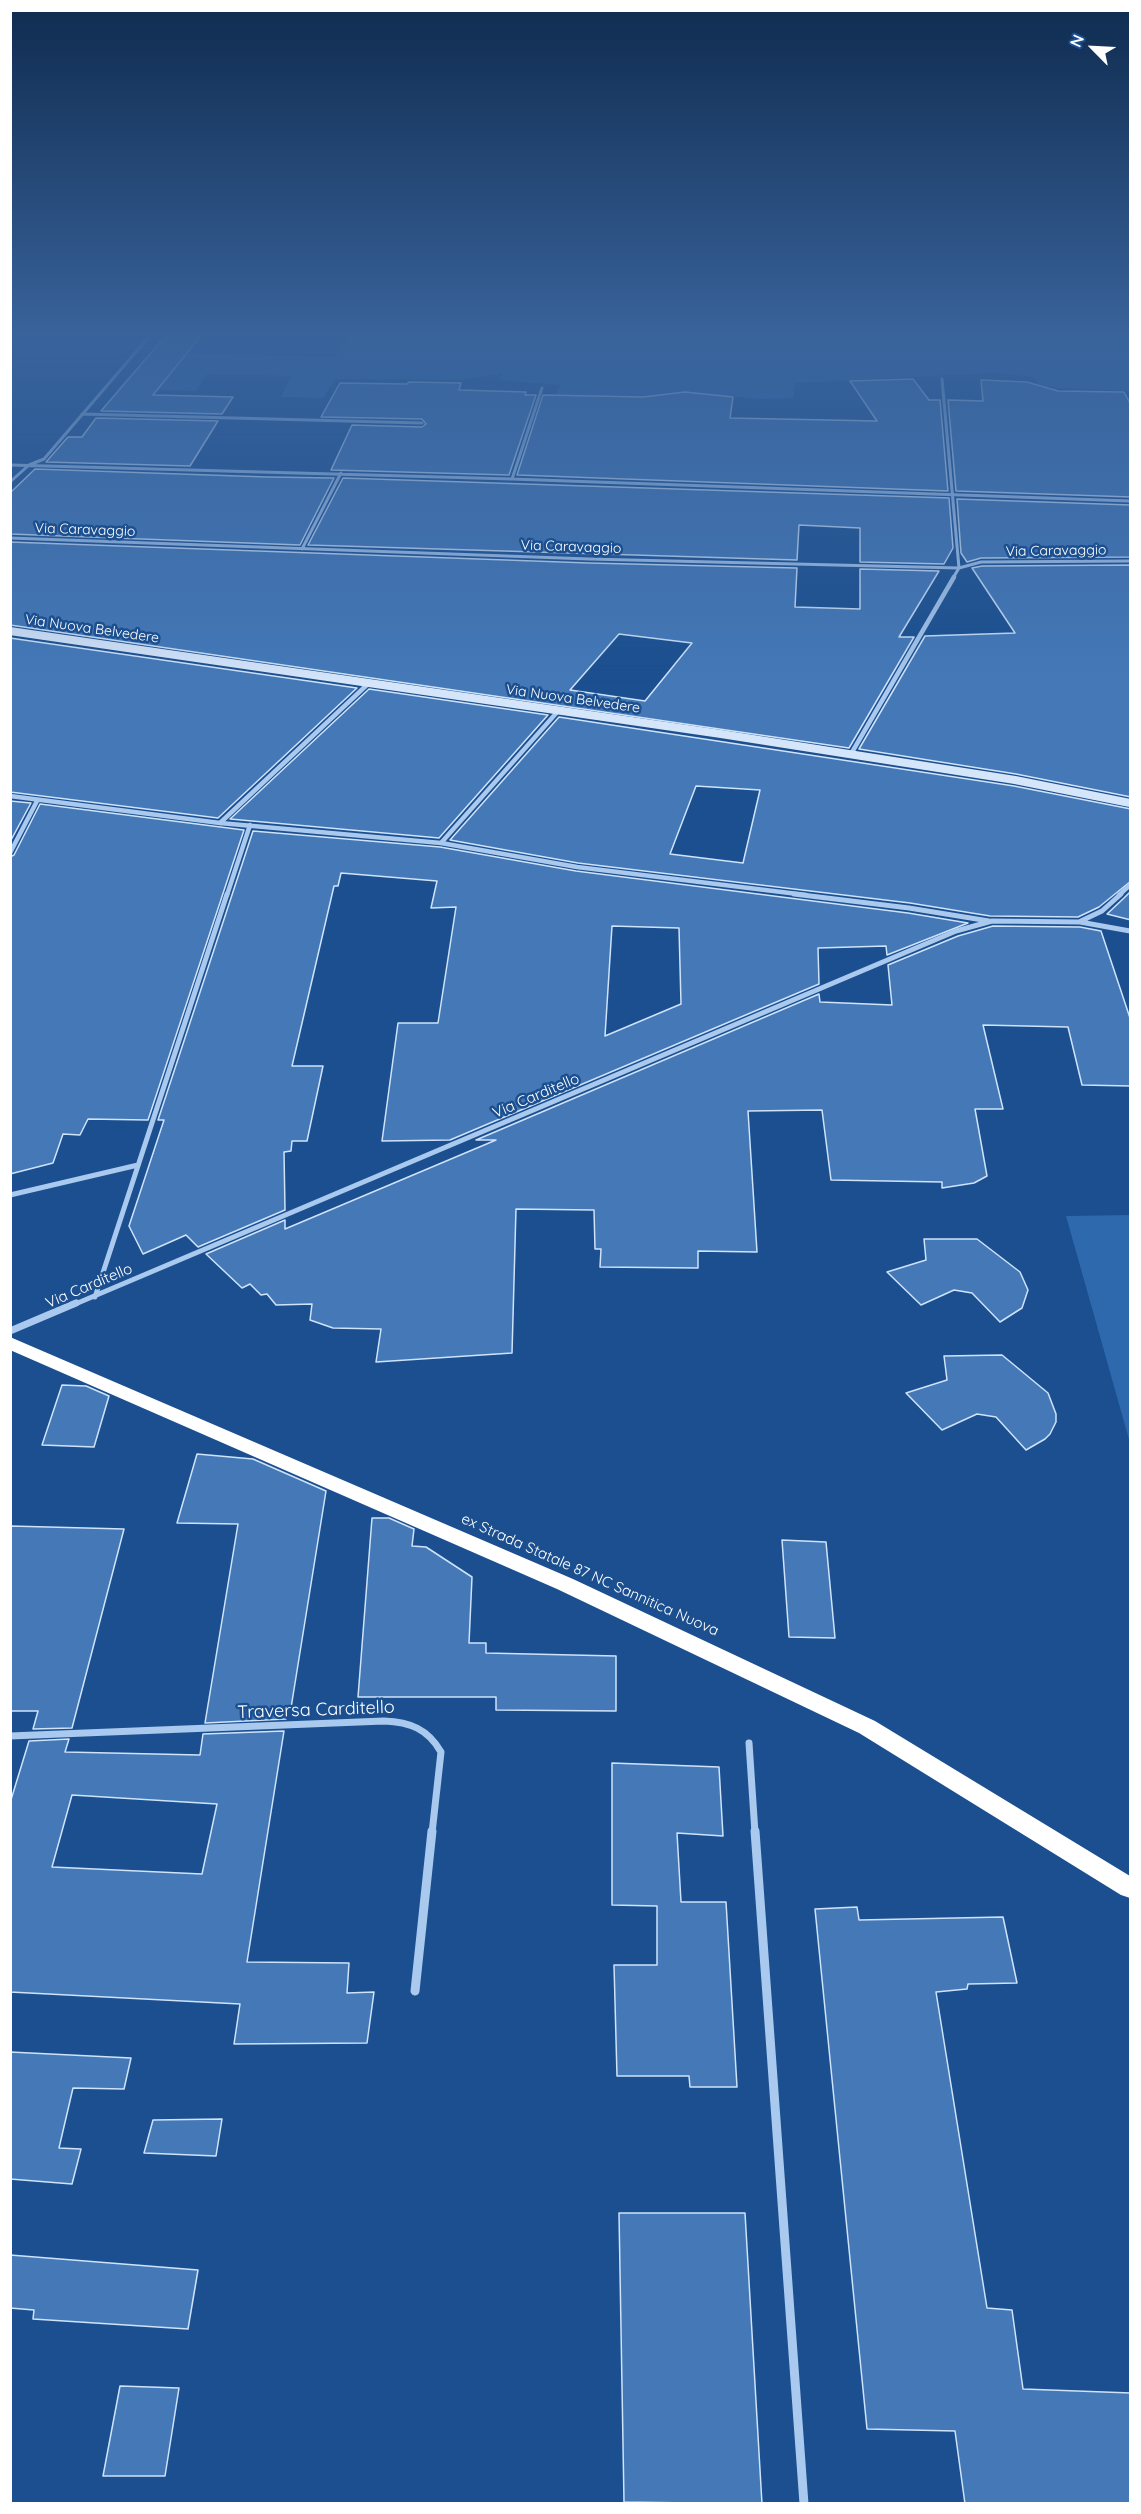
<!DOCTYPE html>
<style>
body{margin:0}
#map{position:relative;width:1141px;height:2514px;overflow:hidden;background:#1b4f8f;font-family:Quicksand,sans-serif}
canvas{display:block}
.frame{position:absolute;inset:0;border:12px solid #fff;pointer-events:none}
.north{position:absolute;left:1063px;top:18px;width:60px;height:60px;-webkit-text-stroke:4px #1b4f8f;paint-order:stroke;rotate:294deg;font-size:16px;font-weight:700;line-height:24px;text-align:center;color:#fff}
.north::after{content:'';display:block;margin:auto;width:21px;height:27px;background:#fff;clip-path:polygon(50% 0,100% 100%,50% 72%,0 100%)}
</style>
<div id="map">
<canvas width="1141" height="2514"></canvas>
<div class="frame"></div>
<div class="north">N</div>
</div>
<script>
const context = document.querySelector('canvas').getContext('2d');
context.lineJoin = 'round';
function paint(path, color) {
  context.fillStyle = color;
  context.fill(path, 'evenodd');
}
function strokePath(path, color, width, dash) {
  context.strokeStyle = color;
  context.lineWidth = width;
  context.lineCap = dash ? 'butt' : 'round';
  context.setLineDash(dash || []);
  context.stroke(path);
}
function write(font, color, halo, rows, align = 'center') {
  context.font = font + ' Quicksand,sans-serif';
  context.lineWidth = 5;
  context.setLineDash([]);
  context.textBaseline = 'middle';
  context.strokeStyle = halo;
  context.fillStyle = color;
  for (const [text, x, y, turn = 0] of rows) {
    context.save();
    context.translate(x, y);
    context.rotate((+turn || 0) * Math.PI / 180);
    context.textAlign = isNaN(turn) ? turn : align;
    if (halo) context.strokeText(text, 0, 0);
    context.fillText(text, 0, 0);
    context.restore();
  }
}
const green = new Path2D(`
 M 335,332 L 1130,332 L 1130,391 L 1057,388 L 1038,384 L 1033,377 L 995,373 L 795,383 L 793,398 L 761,399 L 684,392 L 640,396 L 556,395 L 560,385 L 499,380 L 503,373 L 461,380 L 335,379 L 323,398 L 281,397 L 291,376 L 207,374 L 196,391 L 117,389 L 153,352 L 335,357 L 352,333 Z
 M 1130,1215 L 1130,1443 L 1066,1216 Z`);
const building = new Path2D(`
 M 169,332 L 204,332 L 153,395 L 233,397 L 222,414 L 101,411 Z
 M 913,379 L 929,400 L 940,400 L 948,491 L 517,475 L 543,395 L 643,397 L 685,392 L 733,397 L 730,418 L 877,421 L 850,381 Z
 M 981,380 L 1027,382 L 1058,391 L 1124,392 L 1131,405 L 1131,497 L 956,491 L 948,400 L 983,401 Z
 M 409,382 L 461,383 L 459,390 L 526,392 L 525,395 L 536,395 L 509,475 L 331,470 L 352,425 L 422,427 L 426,424 L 422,419 L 321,417 L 340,383 L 407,384 Z
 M 96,418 L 218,421 L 190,466 L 46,462 L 68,437 L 82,437 Z
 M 35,469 L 267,477 L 334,478 L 300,545 L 10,534 L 10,493 Z
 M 343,478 L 949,498 L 953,548 L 944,564 L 860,562 L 860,528 L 799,525 L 797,560 L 308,545 Z
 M 957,499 L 1131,505 L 1131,557 L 981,558 L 967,562 L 961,553 Z
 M 10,542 L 589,563 L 797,568 L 795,607 L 860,609 L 860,569 L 939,571 L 899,637 L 914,637 L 849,748 L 10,625 ZM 619,634 L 692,643 L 645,701 L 570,690 Z
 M 1131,565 L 1131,797 L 1016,774 L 859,749 L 925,636 L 1015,633 L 972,568 L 982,566 Z
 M 10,638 L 357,688 L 218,818 L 10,792 Z
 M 369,689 L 548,715 L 439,838 L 230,819 Z
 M 559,717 L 1014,786 L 1131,809 L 1131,881 L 1099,907 L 1078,917 L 990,916 L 910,903 L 578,863 L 450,840 ZM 696,786 L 760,790 L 743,863 L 670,854 Z
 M 10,801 L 31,803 L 10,842 Z
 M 40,804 L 244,830 L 148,1120 L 88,1119 L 80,1135 L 63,1134 L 53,1163 L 10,1174 L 10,857 L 14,855 Z
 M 253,831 L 440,847 L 576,871 L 908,913 L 968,923 L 887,955 L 886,946 L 818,948 L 819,984 L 450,1140 L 382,1141 L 398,1023 L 438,1023 L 456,907 L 431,908 L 437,881 L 341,873 L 338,886 L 334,886 L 292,1066 L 323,1066 L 307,1141 L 292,1141 L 291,1151 L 284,1152 L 285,1210 L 198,1247 L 186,1235 L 143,1254 L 129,1226 L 164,1120 L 158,1120 ZM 612,926 L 679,928 L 681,1004 L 605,1036 Z
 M 1131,891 L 1131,920 L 1107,914 L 1124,898 Z
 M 993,926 L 1080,927 L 1101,931 L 1131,1021 L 1131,1086 L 1082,1085 L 1068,1027 L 983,1025 L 1003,1109 L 975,1109 L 987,1176 L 974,1183 L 942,1188 L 942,1182 L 831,1180 L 822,1110 L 748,1111 L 757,1252 L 698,1251 L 698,1268 L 600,1267 L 601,1249 L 595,1249 L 594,1210 L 516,1209 L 512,1353 L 376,1362 L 381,1329 L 333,1328 L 310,1320 L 312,1304 L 276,1305 L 267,1294 L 261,1295 L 250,1284 L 242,1288 L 206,1254 L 285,1220 L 285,1229 L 496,1140 L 476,1140 L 819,994 L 820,1002 L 892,1005 L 888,965 L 958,936 Z
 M 924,1239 L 977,1239 L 1020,1272 L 1028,1290 L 1022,1308 L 1000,1322 L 972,1293 L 954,1290 L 921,1305 L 887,1272 L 926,1260 Z
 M 1002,1355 L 1048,1393 L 1056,1414 L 1056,1422 L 1050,1434 L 1045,1439 L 1026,1450 L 996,1417 L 977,1414 L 942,1430 L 906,1393 L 947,1380 L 944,1356 Z
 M 62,1385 L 86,1386 L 109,1396 L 94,1447 L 42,1445 Z
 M 197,1454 L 253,1459 L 326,1491 L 291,1708 L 287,1707 L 286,1719 L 205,1723 L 238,1524 L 177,1523 Z
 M 372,1518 L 389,1518 L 414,1529 L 412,1546 L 426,1547 L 472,1577 L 469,1643 L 486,1643 L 486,1653 L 616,1656 L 616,1711 L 496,1710 L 496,1697 L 358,1697 Z
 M 10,1526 L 124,1529 L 72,1728 L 33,1729 L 38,1711 L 10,1711 Z
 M 782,1540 L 826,1542 L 835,1638 L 789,1637 Z
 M 284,1731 L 247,1962 L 349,1963 L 347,1993 L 374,1992 L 367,2043 L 234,2044 L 240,2004 L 10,1992 L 10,1803 L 29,1741 L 69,1739 L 65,1752 L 200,1755 L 203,1734 ZM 72,1795 L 217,1804 L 202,1874 L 52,1867 Z
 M 612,1763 L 719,1767 L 723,1836 L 677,1833 L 681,1902 L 726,1902 L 737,2087 L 690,2087 L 689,2076 L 617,2076 L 614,1965 L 657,1965 L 657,1906 L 612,1905 Z
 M 857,1907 L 859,1920 L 1003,1917 L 1017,1983 L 968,1984 L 967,1989 L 936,1992 L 987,2308 L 1012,2310 L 1023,2389 L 1131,2393 L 1131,2504 L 965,2504 L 955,2431 L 867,2429 L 815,1909 Z
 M 10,2052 L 131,2058 L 124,2089 L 73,2088 L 59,2148 L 81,2149 L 72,2184 L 10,2179 Z
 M 222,2119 L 216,2156 L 144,2153 L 153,2120 Z
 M 619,2213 L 745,2213 L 762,2504 L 624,2502 Z
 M 10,2255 L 198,2270 L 188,2329 L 33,2319 L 34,2310 L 10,2308 Z
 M 120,2386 L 179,2388 L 165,2476 L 103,2476 Z`);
const streetFar4 = new Path2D(`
 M 942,379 L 959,568 L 953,578
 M 82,414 L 422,423
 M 10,465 L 512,479 L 1130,501
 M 512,479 L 542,388
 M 10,482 L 29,465 L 44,459 L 153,332
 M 10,538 L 589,559 L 959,568 L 981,562 L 1130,561
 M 302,549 L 341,473`);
const streetFar3 = new Path2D(`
 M 851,754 L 954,577
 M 10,796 L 220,823 L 441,843 L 577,867 L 806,895
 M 220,823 L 370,682
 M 441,843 L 559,710
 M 10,853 L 37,801
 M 227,895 L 250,825
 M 1119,895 L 1130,885`);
const streetFar2 = new Path2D(`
 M 794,894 L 909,908 L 989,921
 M 1081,921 L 1102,911 L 1121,894
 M 10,1195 L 138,1165
 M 95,1297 L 227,894
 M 73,1305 L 956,931 L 992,921 L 1080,922 L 1130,931`);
const streetFar1 = new Path2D(`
 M 10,1331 L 76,1303
 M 10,1736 L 384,1721 C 410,1722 428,1729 441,1752 L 432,1833
 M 749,1743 L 755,1833`);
const street = new Path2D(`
 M 755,1831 L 804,2504
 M 415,1991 L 432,1831`);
const secondary = new Path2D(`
 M 10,631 L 721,734 L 1015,780 L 1130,803`);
const highway = new Path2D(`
 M 10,1337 L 573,1579 L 875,1721 L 1130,1876 L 1130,1898 L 1121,1895 L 859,1733 L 557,1589 L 10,1350 Z`);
const farStreetnames = [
 ["Via Caravaggio",85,530,2],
 ["Via Caravaggio",571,547,2],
 ["Via Caravaggio",1056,551,-1],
 ["Via Nuova Belvedere",92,629,8],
 ["Via Nuova Belvedere",573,699,8]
];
const streetNames = [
 ["Via Carditello",536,1096,-23],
 ["Via Carditello",89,1286,-23],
 ["ex Strada Statale 87 NC Sannitica Nuova",590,1575,24]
];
const nearStreetnames = [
 ["Traversa Carditello",316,1710,-2]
];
paint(green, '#2e69ad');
paint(building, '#4478b7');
strokePath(building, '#cfe3fa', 1.5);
strokePath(streetFar4, '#a9c9ee', 3);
strokePath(streetFar3, '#a9c9ee', 4.5);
strokePath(streetFar2, '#a9c9ee', 5);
strokePath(streetFar1, '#a9c9ee', 7);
strokePath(street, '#a9c9ee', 9);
strokePath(secondary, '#d6e6fa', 8);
paint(highway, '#fff');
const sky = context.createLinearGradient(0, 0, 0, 684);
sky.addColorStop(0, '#0f2b4f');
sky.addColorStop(0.49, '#39639b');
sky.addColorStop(1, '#39639b00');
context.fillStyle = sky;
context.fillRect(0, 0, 1141, 684);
write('14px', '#fff', '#1b4f8f', farStreetnames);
write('15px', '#fff', '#1b4f8f', streetNames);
write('18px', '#fff', '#1b4f8f', nearStreetnames);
</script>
